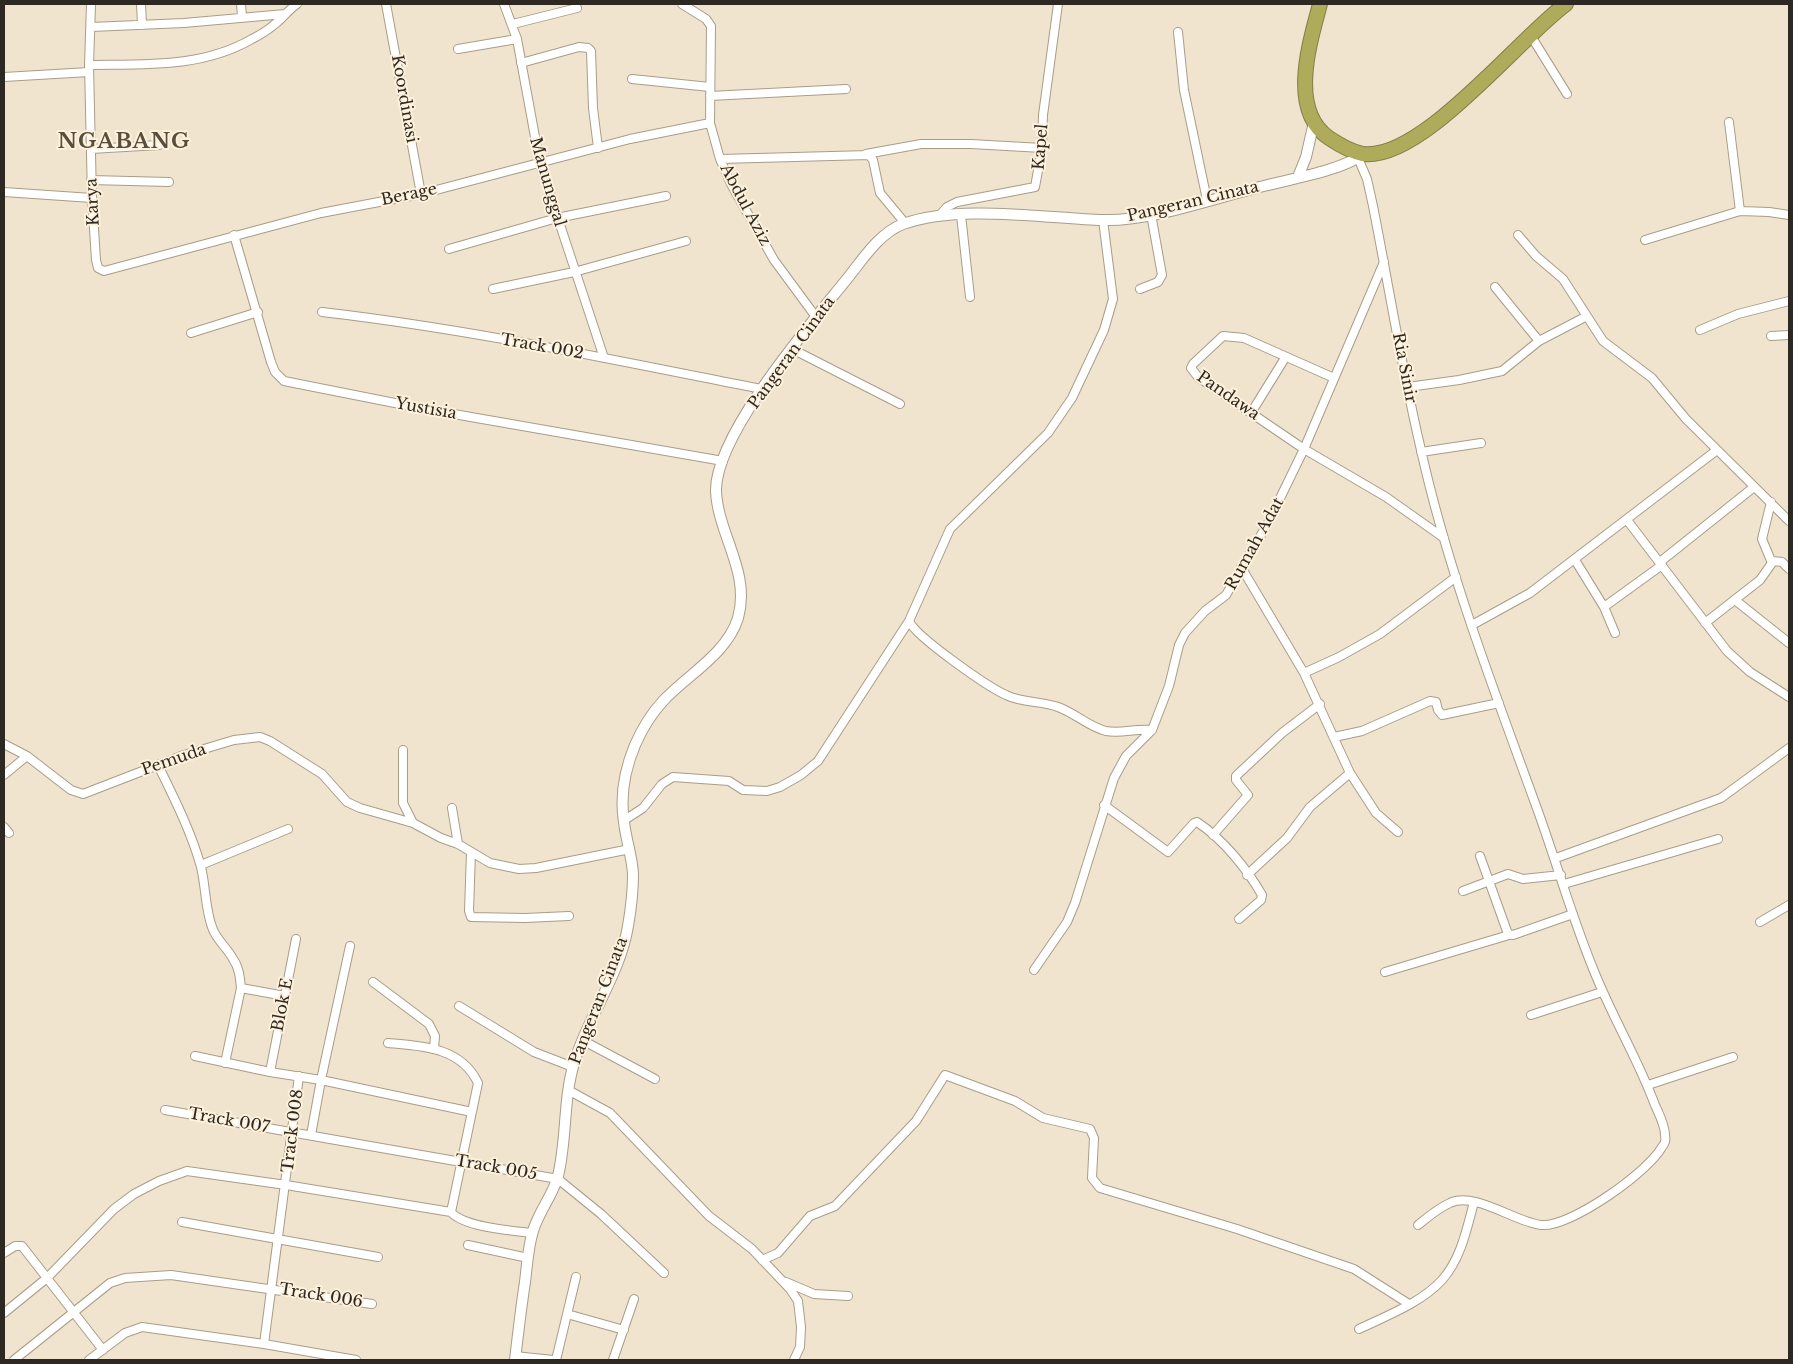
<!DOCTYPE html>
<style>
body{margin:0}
#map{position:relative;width:1793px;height:1364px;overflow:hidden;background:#f0e4cf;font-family:"Libre Baskerville",serif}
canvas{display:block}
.frame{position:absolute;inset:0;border:5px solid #2d2821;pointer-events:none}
</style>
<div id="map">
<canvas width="1793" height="1364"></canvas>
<div class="frame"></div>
</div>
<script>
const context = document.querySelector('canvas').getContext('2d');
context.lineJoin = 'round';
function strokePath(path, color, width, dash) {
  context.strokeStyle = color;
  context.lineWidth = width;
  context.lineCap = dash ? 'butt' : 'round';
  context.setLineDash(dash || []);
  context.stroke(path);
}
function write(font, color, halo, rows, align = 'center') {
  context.font = font + ' "Libre Baskerville",serif';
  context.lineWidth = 4;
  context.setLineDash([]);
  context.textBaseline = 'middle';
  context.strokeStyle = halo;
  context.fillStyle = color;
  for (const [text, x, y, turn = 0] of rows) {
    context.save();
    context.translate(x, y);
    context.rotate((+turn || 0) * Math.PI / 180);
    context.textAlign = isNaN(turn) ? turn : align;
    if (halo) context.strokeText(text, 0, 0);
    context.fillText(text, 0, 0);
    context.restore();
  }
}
const street = new Path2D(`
 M 91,4 L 89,65 L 92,198 L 96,260 L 98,268 L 104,271 L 321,213 L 421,194 L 630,139 L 710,123
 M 141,4 L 142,25
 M 241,4 L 242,17
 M 386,4 L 421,194
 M 504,4 L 517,39 L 540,164 L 604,358
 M 682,4 L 706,19 L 711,26 L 710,123 L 720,159 L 731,184 L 774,260 L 816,317
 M 513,24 L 577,8
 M 91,27 L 184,23 L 285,14
 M 1178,32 L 1184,90 L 1207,200
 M 1531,36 L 1567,94
 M 458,49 L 517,39
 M 521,63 L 579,47 L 588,48 L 591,51 L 593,108 L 598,148
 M 89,65 C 145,64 202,68 252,39 C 260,35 268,30 275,24 C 283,18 288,10 297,4
 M 4,77 L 89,72
 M 632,79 L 710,87
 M 710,96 L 846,89
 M 1729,122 L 1740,211
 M 91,149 L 159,145
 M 866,154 L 921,144 L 971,144 L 1042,148
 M 1358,158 L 1367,179 L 1373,206 C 1389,287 1402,370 1421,450 C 1448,571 1493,687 1535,803 C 1555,857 1570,912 1592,966 C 1610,1013 1637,1057 1655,1105 C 1659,1114 1665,1125 1665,1135 C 1666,1141 1665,1143 1662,1147 C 1648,1172 1570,1228 1541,1225 C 1515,1222 1474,1191 1450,1203 C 1438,1208 1428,1217 1418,1225
 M 720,159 L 869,155 L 873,160 L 880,193 L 905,223
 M 91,180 L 169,182
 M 4,192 L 92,198
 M 961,215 L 970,297
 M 939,216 L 947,207 L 957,202 L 1035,187 L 1042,148 L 1043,115 L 1058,4
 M 1103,220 L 1113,299 L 1104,330 L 1072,398 L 1048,433 L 950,529 L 909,621 C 916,637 988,687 1006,695 C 1022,703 1042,701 1058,707 C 1075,713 1089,727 1106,731 C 1122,734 1135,728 1152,730
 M 234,235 L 271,362 L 275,372 L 284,381 L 425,409 L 723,461
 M 1518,235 L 1536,256 L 1563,279 L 1603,341 L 1652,378 L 1686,419 L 1789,521
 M 1645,240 L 1740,211 L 1769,212 L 1789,215
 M 449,249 L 557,218 L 666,196
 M 1495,287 L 1539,341
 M 493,289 L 574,272 L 686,241
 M 1140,289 L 1158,282 L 1162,275 L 1151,214
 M 322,312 C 469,329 615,360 761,389
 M 1700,330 L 1738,314 L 1789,301
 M 191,333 L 258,312
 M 1771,336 L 1789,335
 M 792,349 L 900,404
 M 1334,378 L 1244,338 L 1223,336 L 1193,364 L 1191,368 L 1198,377 L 1304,449 L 1386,497 L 1444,538
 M 1408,387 L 1459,380 L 1502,371 L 1539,341 L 1587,316
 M 1251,413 L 1285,358
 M 1421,452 L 1481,443
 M 1627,520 L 1727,651 L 1750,672 L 1789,697
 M 1575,560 L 1604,607 L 1615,633
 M 1773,561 L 1782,562 L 1789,569
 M 1660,562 L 1754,487
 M 1241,567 L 1304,673 L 1350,773 L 1376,813 L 1398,832
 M 1735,600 L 1789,643
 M 1604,607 L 1662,565
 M 1705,623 L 1760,580 L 1772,563 L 1762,539 L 1771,502
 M 1472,625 L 1530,593 L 1717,450
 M 1304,673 L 1339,657 L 1380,634 L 1456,577
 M 1334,737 L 1362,731 L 1430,701 L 1436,702 L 1438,710 L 1442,715 L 1499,703
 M 4,744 L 27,756 L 71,790 L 83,794 L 184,755 L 234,740 L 260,737 L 270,741 L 322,774 L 347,802 L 360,808 L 413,823 L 441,838 L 458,844 L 490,863 L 519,869 L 536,868 L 630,849
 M 403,750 L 403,803 L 413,823
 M 158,765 C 174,798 191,831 201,867 C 206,888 205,908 212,927 C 216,940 227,947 233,959 C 239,967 240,978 241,988 L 225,1063
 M 4,775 L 27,756
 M 1104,805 L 1168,852 L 1194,823 L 1197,822 C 1223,839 1247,869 1262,895 L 1261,900 L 1239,919
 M 452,808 L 458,844
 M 623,821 L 643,808 L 662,784 L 673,777 L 729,781 L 743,790 L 767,791 L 780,787 L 801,775 L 818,761 L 909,621
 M 4,827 L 9,833
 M 1213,835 L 1248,795 L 1236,780 L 1236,776 L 1282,733 L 1320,704
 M 471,852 L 469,911 L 471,917 L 525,918 L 569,916
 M 1480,856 L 1508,934 L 1513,935 L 1573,914
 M 1556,858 L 1721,798 L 1789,748
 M 201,865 L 288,829
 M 1247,875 L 1287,838 L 1310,807 L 1350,773
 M 1564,884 L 1718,839
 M 1463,891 L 1508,874 L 1523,879 L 1561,875
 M 1760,922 L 1789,905
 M 1034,970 L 1067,922 L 1075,903 L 1114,778 L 1126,756 L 1152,730 L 1169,686 L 1179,645 L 1185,633 L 1205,611 L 1226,595 L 1268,523 L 1304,449 L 1384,262
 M 1385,972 L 1509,935
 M 373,982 L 429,1024 L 435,1036 L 434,1048
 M 241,988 L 285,996
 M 459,1006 L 534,1052 L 573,1067
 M 1531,1015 L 1602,992
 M 582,1040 L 655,1079
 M 195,1056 L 270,1072 L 321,1080 L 350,946
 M 270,1072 L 296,939
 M 1648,1085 L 1733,1057
 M 568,1090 L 610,1113 L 709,1216 L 752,1249 L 790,1289 L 798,1301 L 801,1327 L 800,1347 L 794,1360
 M 165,1110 L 558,1179 L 601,1214 L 664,1273
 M 311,1135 L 321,1080 L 472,1112
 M 451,1212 C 463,1227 513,1231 532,1233
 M 182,1222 L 378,1257
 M 468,1245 L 528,1258
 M 4,1253 L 15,1246 L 22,1246 L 103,1350
 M 762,1260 L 778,1253 L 810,1216 L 835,1206 L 916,1121 L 945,1075 L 1015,1101 L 1043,1118 L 1090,1129 L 1094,1138 L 1092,1178 L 1100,1188 L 1237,1229 L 1354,1269 L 1409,1304
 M 786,1282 L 814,1294 L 848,1296
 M 4,1313 L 47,1278 L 114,1209 L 134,1194 L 159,1181 L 187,1171 L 286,1185 L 451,1212 L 478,1083 C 461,1047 422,1046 388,1043
 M 567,1314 L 624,1330
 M 1359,1329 C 1386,1316 1421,1303 1442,1280 C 1461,1259 1467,1228 1474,1202
 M 264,1344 L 299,1076
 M 515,1356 L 553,1360
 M 14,1360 L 110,1283 L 125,1278 L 171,1275 L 372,1304
 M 89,1360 L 125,1333 L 142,1327 L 264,1344 L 356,1360
 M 556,1360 L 576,1277
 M 613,1360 L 634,1299`);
const secondary = new Path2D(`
 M 1298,177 L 1306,157 L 1314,122
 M 515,1360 C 518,1334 521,1308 525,1282 C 527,1266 528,1247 533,1231 C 539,1211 553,1195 558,1176 C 567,1139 563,1100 574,1063 C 588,1016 620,975 628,926 C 631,909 633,890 633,874 C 632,856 626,840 624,822 C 620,797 625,769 635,745 C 642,729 651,714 663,701 C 687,675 727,654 738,618 C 751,572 718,535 716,491 C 715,436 807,328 842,285 C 860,264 877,234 903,224 C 957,204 1045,218 1103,220 C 1149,222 1218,197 1264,186 C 1291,179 1343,170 1363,154`);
const highway = new Path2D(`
 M 1320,4 C 1310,42 1288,110 1329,138 C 1338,144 1352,152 1363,154 C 1422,161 1519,38 1566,4`);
const streetNames = [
 ["Koordinasi",404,99,80],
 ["Kapel",1041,147,-85],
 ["Manunggal",547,182,74],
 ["Berage",409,195,-12],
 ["Karya",93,202,-93],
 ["Pangeran Cinata",1193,202,-13],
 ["Abdul Aziz",745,205,62],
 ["Track 002",542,347,10],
 ["Pangeran Cinata",792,353,-54],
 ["Ria Sinir",1404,368,79],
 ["Pandawa",1228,396,35],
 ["Yustisia",426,409,10],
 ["Rumah Adat",1255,544,-61],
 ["Pemuda",174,760,-19],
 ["Pangeran Cinata",599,1001,-69],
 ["Blok E",283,1005,-79],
 ["Track 007",229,1121,10],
 ["Track 008",293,1131,-83],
 ["Track 005",496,1168,10],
 ["Track 006",321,1296,9]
];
const districtNames = [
 ["NGABANG",124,142]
];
strokePath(street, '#a99d8a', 10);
strokePath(secondary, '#a99d8a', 12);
strokePath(highway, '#817e47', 16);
strokePath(street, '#fff', 8);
strokePath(secondary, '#fff', 10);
strokePath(highway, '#aeac5b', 14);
write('16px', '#2d2821', '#fef1dc', streetNames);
context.letterSpacing = '1px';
write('bold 21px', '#584e3c', '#fef1dc', districtNames);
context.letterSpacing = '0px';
</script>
